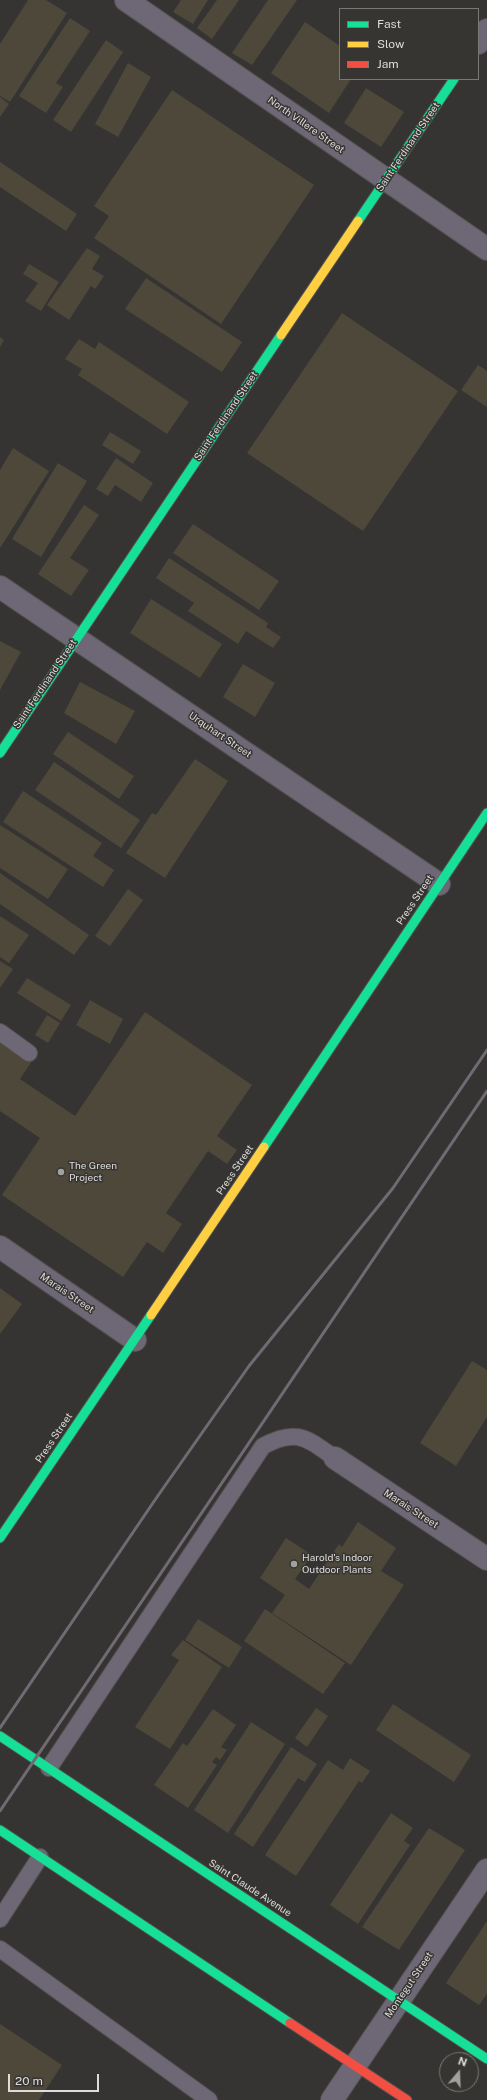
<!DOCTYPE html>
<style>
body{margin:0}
#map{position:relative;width:487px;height:2100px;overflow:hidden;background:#353433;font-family:"Public Sans",sans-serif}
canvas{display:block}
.legend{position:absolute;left:339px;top:8px;width:140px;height:72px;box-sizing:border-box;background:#363532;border:1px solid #797876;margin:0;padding:5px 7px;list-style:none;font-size:12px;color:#dddcdb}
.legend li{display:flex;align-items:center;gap:8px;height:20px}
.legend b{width:20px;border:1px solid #797876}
.north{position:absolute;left:439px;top:2052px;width:40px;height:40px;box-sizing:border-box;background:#363532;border:1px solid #797876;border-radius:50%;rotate:19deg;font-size:11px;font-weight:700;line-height:16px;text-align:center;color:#dddcdb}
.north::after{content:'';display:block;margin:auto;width:14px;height:18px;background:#a2a1a0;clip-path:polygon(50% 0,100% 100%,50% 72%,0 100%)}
.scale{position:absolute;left:8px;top:2074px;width:91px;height:18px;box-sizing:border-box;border:2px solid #dddcdb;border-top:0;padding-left:5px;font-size:12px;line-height:14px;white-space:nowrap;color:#dddcdb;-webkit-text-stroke:3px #363532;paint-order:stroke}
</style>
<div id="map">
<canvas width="487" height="2100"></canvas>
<ul class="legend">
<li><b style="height:5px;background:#16e098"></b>Fast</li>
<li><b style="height:5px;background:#ffcf43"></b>Slow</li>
<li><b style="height:5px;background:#f24e42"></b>Jam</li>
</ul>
<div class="north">N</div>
<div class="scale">20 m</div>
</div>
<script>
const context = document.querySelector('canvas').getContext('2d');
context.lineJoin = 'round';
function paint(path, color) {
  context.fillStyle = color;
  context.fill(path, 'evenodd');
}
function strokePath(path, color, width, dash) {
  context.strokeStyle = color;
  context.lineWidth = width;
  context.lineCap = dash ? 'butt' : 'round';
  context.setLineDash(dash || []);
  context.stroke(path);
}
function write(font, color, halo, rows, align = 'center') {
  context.font = font + ' "Public Sans",sans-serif';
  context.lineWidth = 3;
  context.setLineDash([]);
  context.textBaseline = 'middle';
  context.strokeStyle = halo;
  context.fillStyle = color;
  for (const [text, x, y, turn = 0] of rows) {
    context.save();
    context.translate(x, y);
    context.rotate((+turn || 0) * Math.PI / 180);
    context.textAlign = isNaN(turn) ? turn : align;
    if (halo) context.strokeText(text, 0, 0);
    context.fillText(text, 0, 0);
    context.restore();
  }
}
const building = new Path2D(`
 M 28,0 L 46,0 L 67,13 L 10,102 L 0,96 L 0,44 Z
 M 181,0 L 208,0 L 193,24 L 173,12 Z
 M 217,0 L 239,0 L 212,39 L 197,28 Z
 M 268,0 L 297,0 L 252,65 L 232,53 Z
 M 70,18 L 90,31 L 56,83 L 63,87 L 46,113 L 19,96 Z
 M 305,22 L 340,46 L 340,79 L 351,79 L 329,113 L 271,73 Z
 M 106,40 L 123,52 L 71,132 L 53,120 Z
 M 128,63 L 151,77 L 118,137 L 95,124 Z
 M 366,88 L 404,112 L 381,147 L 344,123 Z
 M 172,90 L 314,185 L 221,324 L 94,238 L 109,216 L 94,206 Z
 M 0,97 L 9,104 L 0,117 Z
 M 0,162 L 77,214 L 66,231 L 0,187 Z
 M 87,248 L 100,256 L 92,269 L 104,276 L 95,289 L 91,286 L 69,320 L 47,305 Z
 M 29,264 L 59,282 L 41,311 L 25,301 L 38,283 L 23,274 Z
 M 146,278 L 242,342 L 222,372 L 125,309 Z
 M 342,313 L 458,391 L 363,531 L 247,453 Z
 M 0,337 L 4,340 L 0,347 Z
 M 79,339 L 95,349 L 99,342 L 189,402 L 167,434 L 78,375 L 82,369 L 65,359 Z
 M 478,365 L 487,371 L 487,407 L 461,390 Z
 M 110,432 L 141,451 L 133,464 L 102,445 Z
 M 13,448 L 49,471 L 0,548 L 0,470 Z
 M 116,458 L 153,483 L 141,502 L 115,485 L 108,496 L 96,489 Z
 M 58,463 L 87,481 L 41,557 L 12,539 Z
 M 84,505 L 99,515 L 70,558 L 89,570 L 71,596 L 38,574 Z
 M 193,524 L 279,581 L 259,610 L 173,553 Z
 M 169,558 L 268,623 L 266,627 L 281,637 L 273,648 L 246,631 L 238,644 L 188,611 L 194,603 L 156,578 Z
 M 151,599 L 222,644 L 200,678 L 130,633 Z
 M 0,641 L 21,652 L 0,690 Z
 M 243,664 L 275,683 L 255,717 L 223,697 Z
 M 80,682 L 135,711 L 116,744 L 64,713 Z
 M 68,732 L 134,776 L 119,799 L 53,754 Z
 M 195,759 L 228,781 L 165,878 L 126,853 L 152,813 L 156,815 Z
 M 54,762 L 140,820 L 121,848 L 35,790 Z
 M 23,791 L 102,843 L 93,856 L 114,870 L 103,887 L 3,822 Z
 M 0,825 L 68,869 L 48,899 L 0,868 Z
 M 0,873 L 89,935 L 74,955 L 0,904 Z
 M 128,889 L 143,900 L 110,946 L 95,936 Z
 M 0,916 L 29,935 L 9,963 L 0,957 Z
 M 0,961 L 13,969 L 0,988 Z
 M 27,978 L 71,1005 L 61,1021 L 17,993 Z
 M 90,1000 L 123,1019 L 110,1044 L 76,1025 Z
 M 145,1012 L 252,1085 L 217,1136 L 237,1150 L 227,1164 L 208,1151 L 166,1213 L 182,1224 L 163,1253 L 147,1242 L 123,1277 L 2,1195 L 40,1138 L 0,1111 L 0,1039 L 32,1061 L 20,1079 L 75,1116 Z
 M 47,1015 L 60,1023 L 48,1043 L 35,1035 Z
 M 0,1288 L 22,1304 L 0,1334 Z
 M 472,1361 L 487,1370 L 487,1417 L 456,1466 L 420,1443 Z
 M 358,1522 L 396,1548 L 381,1571 L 404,1585 L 351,1665 L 272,1613 L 285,1595 L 260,1578 L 286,1538 L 312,1555 L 295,1579 L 309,1589 L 339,1544 L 342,1547 Z
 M 265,1609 L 345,1663 L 323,1694 L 244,1641 Z
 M 198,1619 L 242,1647 L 229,1668 L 185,1640 Z
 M 183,1640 L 222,1667 L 170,1749 L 135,1727 L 179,1660 L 171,1655 Z
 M 393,1704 L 471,1755 L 454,1782 L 376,1730 Z
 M 316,1708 L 328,1716 L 307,1747 L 295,1738 Z
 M 213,1709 L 236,1725 L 221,1747 L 227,1750 L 220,1760 L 216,1757 L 212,1762 L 217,1765 L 188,1808 L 154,1785 L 183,1743 L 187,1746 Z
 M 251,1722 L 285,1744 L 228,1833 L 194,1810 Z
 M 291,1747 L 317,1764 L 305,1782 L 298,1778 L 253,1847 L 234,1834 Z
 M 350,1758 L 370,1771 L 362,1783 L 359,1781 L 296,1876 L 265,1855 L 328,1760 L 343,1770 Z
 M 391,1813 L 413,1828 L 404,1841 L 410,1845 L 358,1924 L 330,1905 Z
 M 429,1828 L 465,1850 L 399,1950 L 362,1927 Z
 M 487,1921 L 487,1994 L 479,2005 L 446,1983 Z
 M 0,2024 L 62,2065 L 39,2100 L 0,2100 Z`);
const lane = new Path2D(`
 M 0,1032 L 29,1053
 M 49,1768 L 263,1446 C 297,1428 306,1438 335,1458
 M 0,1919 L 40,1857
 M 0,1949 L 209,2100`);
const street = new Path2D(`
 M 126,0 L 487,249
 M 478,43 L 487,30
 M 0,587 L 439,884
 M 0,1247 L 135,1340
 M 335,1458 L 487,1559
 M 332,2100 L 487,1870`);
const fast = new Path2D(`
 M 358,221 L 454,79
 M 0,753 L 281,335
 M 264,1147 L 487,813
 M 0,1538 L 151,1315
 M 0,1736 L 487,2059
 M 0,1830 L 290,2023`);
const slow = new Path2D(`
 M 281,335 L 358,221
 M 151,1315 L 264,1147`);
const jam = new Path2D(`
 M 290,2023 L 407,2100`);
const rail = new Path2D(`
 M 0,1728 L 157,1497 L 249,1366 L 393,1188 L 487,1050
 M 0,1811 L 487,1091`);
const markers = [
 [61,1172,4,"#a2a1a0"],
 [294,1564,4,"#a2a1a0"]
];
const streetNames = [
 ["North Villere Street",306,125,35],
 ["Saint Ferdinand Street",408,147,-56],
 ["Saint Ferdinand Street",226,416,-56],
 ["Saint Ferdinand Street",45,684,-56],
 ["Urquhart Street",220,735,34],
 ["Press Street",415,900,-56],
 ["Press Street",235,1170,-56],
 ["Marais Street",67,1293,34],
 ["Press Street",54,1438,-56],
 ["Marais Street",411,1509,33],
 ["Saint Claude Avenue",250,1888,33],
 ["Montegut Street",409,1985,-56]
];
const poiNames = [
 ["The Green",69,1166],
 ["Project",69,1178],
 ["Harold's Indoor",302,1558],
 ["Outdoor Plants",302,1570]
];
paint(building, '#4e483b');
strokePath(lane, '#535251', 18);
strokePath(street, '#535251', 24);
strokePath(fast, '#535251', 11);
strokePath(slow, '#535251', 11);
strokePath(jam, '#535251', 11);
strokePath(lane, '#6e6876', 16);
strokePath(street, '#6e6876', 22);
strokePath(fast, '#16e098', 9);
strokePath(slow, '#ffcf43', 9);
strokePath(jam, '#f24e42', 9);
strokePath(rail, '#706b73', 3);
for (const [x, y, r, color] of markers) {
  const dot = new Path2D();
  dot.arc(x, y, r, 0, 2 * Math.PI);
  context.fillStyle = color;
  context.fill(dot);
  strokePath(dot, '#363532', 1.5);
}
write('10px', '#dddcdb', '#363532', streetNames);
write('10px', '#dddcdb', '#363532', poiNames, 'left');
</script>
